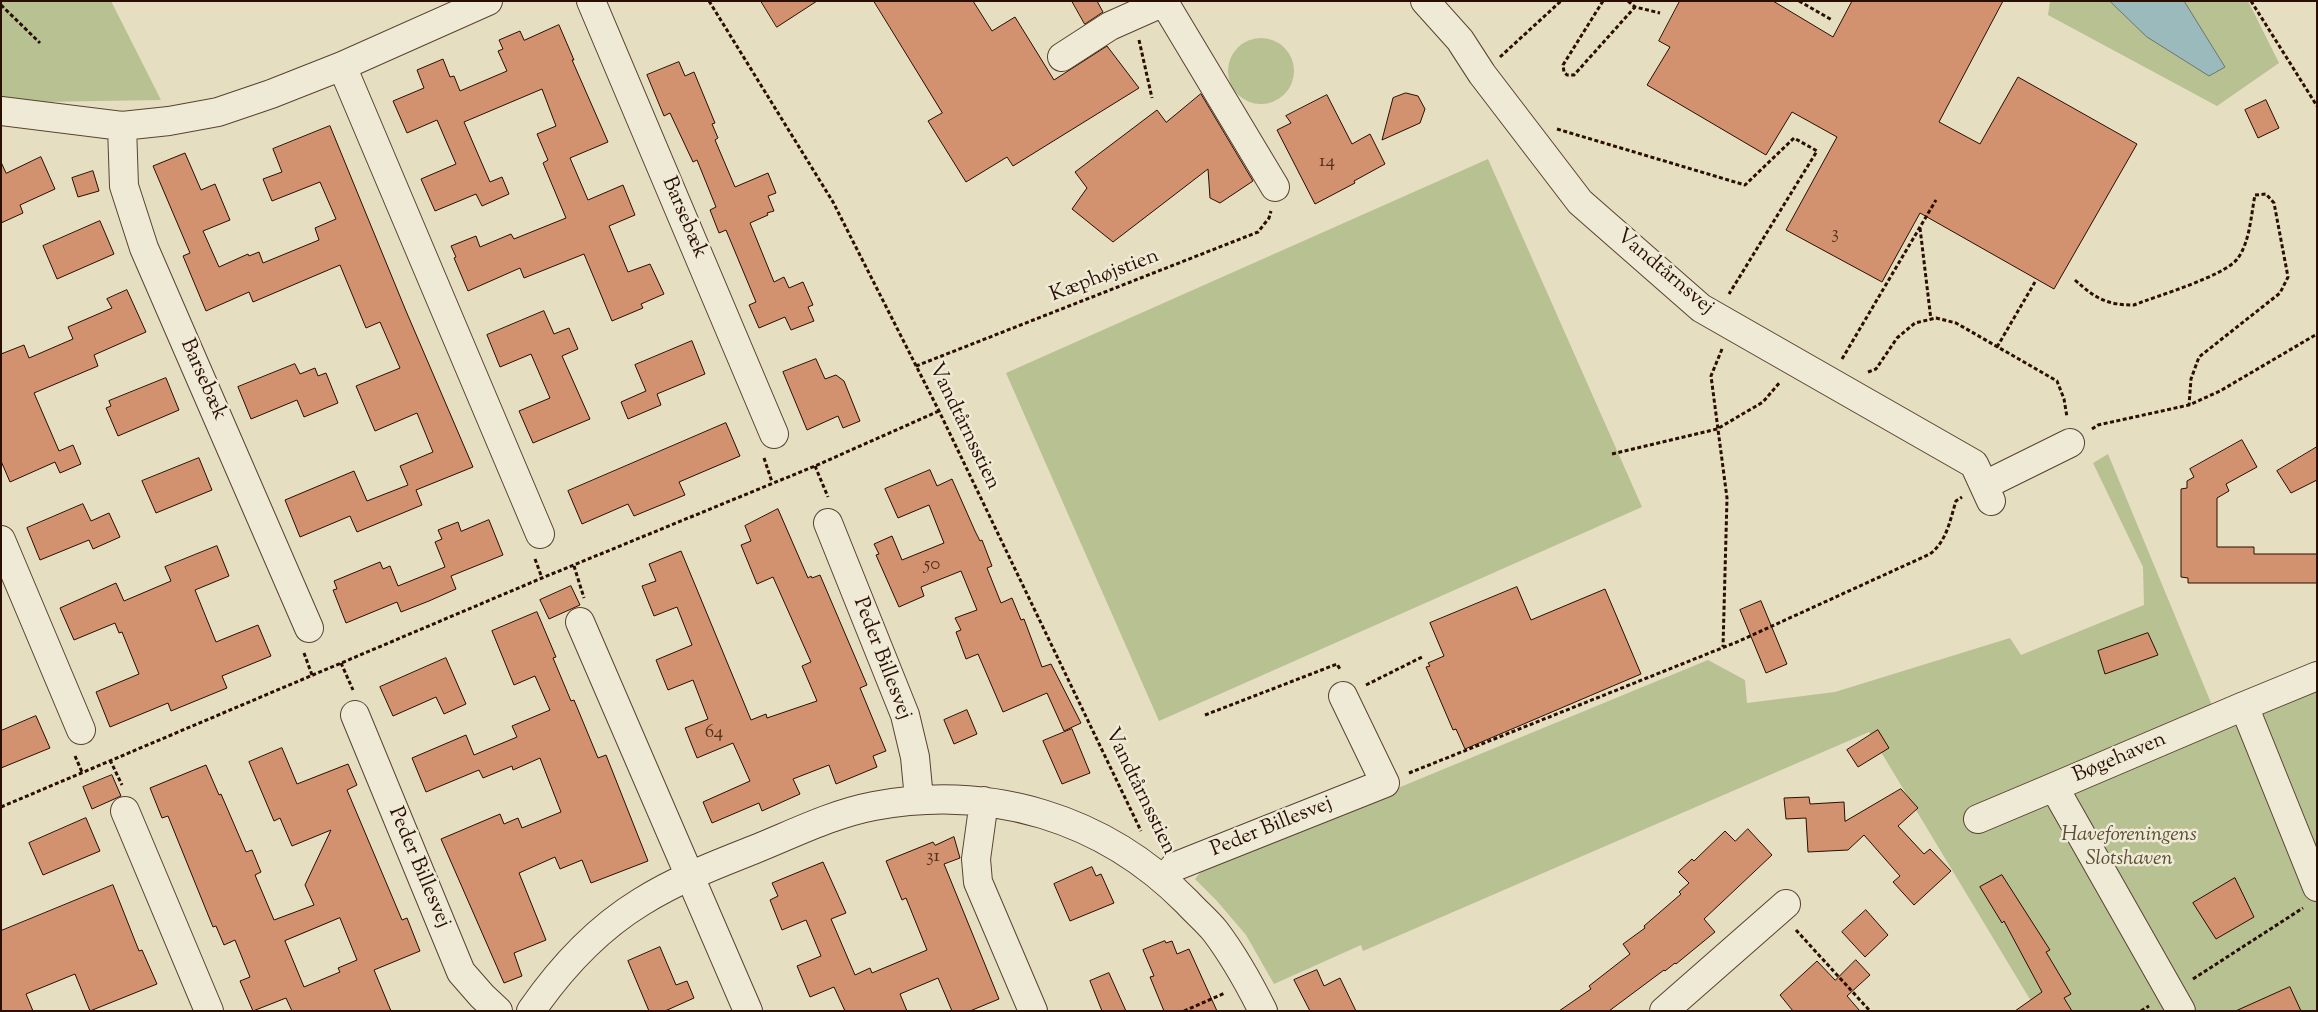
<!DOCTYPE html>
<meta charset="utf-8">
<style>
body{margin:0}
#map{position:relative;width:2318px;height:1012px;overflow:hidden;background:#e6dec0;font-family:"Sorts Mill Goudy",serif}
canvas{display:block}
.frame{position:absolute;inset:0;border:2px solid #2a0e00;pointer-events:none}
</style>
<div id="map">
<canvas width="2318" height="1012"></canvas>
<div class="frame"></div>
</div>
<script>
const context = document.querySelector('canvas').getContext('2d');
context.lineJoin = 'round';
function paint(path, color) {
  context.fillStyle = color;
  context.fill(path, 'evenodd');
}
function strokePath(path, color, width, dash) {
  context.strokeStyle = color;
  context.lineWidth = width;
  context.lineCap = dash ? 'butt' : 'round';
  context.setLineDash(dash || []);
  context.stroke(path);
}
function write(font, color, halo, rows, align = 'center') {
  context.font = font + ' "Sorts Mill Goudy",serif';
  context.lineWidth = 5;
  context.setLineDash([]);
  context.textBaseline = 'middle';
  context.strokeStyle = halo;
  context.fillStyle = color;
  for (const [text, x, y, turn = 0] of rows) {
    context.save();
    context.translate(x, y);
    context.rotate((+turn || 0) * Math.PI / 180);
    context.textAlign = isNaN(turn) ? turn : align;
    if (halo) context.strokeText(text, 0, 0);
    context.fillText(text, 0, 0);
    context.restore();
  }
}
const green = new Path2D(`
 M 1,1 L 111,1 L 161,100 L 36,102 L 1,97 Z
 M 2050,1 L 2248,1 L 2279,63 L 2217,106 L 2048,15 Z
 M1228 71a33 33 0 1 1 66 0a33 33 0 1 1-66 0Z
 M 1488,159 L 1642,507 L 1159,721 L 1006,373 Z
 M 2108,454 L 2214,710 L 2317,669 L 2317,1011 L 2037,1011 L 1869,732 L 1363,951 L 1361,945 L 1274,984 L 1246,935 L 1217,901 L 1195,879 L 1204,868 L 1708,660 L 1745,680 L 1747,703 L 1835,692 L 2010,638 L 2021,655 L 2144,605 L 2143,567 L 2093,463 Z`);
const water = new Path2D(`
 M 2110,1 L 2184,1 L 2225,67 L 2209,76 L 2147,37 Z`);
const building = new Path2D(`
 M 761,1 L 817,1 L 777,27 Z
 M 874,1 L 973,1 L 992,31 L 1015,17 L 1054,80 L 1107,46 L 1139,88 L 1013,166 L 1007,157 L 966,182 L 928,121 L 942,113 Z
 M 1072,1 L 1097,1 L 1103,12 L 1085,24 Z
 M 1680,1 L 1773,1 L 1833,37 L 1852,1 L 2003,1 L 1939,122 L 1980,144 L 2018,77 L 2137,144 L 2054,289 L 1920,213 L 1882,282 L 1786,230 L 1837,137 L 1792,112 L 1766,155 L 1647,85 L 1670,47 L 1659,41 Z
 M 559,25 L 574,60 L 572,60 L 608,142 L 570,158 L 588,200 L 623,185 L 635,215 L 609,226 L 628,272 L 650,264 L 664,294 L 641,304 L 643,308 L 612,321 L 584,254 L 524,278 L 520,268 L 468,291 L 454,258 L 456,257 L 451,246 L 476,236 L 480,247 L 511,234 L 514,239 L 566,218 L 543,163 L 548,160 L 537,134 L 556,126 L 542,89 L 464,122 L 490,182 L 502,177 L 509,194 L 482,206 L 476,194 L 435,211 L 421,179 L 456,164 L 437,120 L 407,133 L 393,101 L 424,88 L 417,70 L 443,59 L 450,77 L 454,76 L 460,91 L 507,71 L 498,51 L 503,49 L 499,40 L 520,31 L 524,40 Z
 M 679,62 L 685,76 L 694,72 L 715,123 L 712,124 L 718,138 L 715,140 L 735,187 L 768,173 L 776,193 L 768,196 L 774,211 L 767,213 L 768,215 L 750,223 L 774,282 L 784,277 L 789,288 L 803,282 L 813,305 L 808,307 L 814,321 L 791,330 L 785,317 L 759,328 L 749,305 L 756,302 L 726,230 L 719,233 L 710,210 L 716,207 L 697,160 L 693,162 L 670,113 L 664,116 L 647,75 Z
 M 1406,93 L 1418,96 L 1425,109 L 1420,123 L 1382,140 L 1393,98 Z
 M 1201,94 L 1253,181 L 1220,203 L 1210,198 L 1208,169 L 1113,242 L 1072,209 L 1087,188 L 1075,172 L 1157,110 L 1166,122 Z
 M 1327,95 L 1352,144 L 1370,134 L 1385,164 L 1354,181 L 1355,183 L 1315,204 L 1277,130 L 1291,123 L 1286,116 Z
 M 2266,100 L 2279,128 L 2258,138 L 2245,110 Z
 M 330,126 L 406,311 L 473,467 L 416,490 L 422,505 L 357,532 L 350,516 L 300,537 L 285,500 L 354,471 L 367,501 L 408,485 L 400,466 L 433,452 L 417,413 L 375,431 L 356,386 L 400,368 L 380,322 L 366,328 L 340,265 L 253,302 L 249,292 L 206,311 L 183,256 L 190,253 L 153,166 L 185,153 L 201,190 L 215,184 L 230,220 L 203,231 L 219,267 L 248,254 L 249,256 L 259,252 L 263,263 L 319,240 L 315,228 L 336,219 L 320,182 L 272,201 L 263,179 L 282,172 L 273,149 Z
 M 41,157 L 55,189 L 20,205 L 23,213 L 1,223 L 1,162 L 6,173 Z
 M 93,171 L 99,191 L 78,197 L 72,178 Z
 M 100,221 L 114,254 L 57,279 L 43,246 Z
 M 127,290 L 146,332 L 94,355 L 98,366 L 34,393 L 59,451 L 73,445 L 81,464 L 60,473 L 55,462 L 10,482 L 1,461 L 1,354 L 24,345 L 29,358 L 73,339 L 68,327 L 112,308 L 107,299 Z
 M 544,311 L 554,334 L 569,328 L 578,349 L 562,356 L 590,419 L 533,443 L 519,411 L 550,398 L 531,354 L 500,367 L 487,335 Z
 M 692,341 L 705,374 L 657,394 L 661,405 L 628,419 L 621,402 L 646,391 L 635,365 Z
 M 816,359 L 825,379 L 836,375 L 844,381 L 860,421 L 843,428 L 838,416 L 807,430 L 783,372 Z
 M 295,364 L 300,374 L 315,368 L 318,376 L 326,373 L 338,403 L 304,417 L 297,400 L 251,419 L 238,387 Z
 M 166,378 L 179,410 L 118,436 L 106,408 L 111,406 L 109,401 Z
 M 726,423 L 740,456 L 679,482 L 685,495 L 634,516 L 628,504 L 582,524 L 568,491 Z
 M 2242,440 L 2257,467 L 2226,484 L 2229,491 L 2217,498 L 2217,547 L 2254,547 L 2254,554 L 2317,554 L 2317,583 L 2188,583 L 2188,578 L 2181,577 L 2181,489 L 2187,488 L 2187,481 L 2194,477 L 2190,469 Z
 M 2317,447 L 2317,480 L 2291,493 L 2277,471 Z
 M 199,458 L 212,490 L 156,513 L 142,481 Z
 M 930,470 L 937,486 L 952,479 L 975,531 L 980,541 L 982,540 L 992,566 L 987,568 L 1001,603 L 1012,598 L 1021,620 L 1024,619 L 1042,667 L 1051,664 L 1081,723 L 1064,731 L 1047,693 L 1003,712 L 978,654 L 966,659 L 956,632 L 961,630 L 955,618 L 977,610 L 961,571 L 921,587 L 924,596 L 899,607 L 876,555 L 879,554 L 874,544 L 892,536 L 902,560 L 944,543 L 929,505 L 898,518 L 885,489 Z
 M 83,504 L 91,521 L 109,513 L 120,537 L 93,549 L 89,540 L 40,560 L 27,528 Z
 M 778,509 L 808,578 L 811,576 L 812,578 L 820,575 L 867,685 L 860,688 L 886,751 L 873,756 L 877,767 L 836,784 L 829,765 L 793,779 L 800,794 L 762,811 L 759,803 L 712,823 L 703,802 L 750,781 L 733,743 L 697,758 L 685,728 L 708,719 L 693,680 L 668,690 L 656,660 L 692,645 L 677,607 L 654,616 L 642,586 L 656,581 L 649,564 L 681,551 L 751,720 L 766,714 L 767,718 L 817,701 L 802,666 L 811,662 L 773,577 L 757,584 L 741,545 L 751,541 L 745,526 Z
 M 489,520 L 503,555 L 451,576 L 456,589 L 429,601 L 401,612 L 397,602 L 346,623 L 333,590 L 337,589 L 334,581 L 380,562 L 383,569 L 390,566 L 398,586 L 445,567 L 435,542 L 442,539 L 438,530 L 458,522 L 461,531 Z
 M 217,546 L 229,576 L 195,590 L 216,642 L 258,625 L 271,656 L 222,676 L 227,688 L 171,711 L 168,703 L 110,727 L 96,692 L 139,674 L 122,632 L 119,633 L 115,623 L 74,640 L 60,608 L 116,583 L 124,601 L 171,581 L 165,567 Z
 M 571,586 L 580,605 L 549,619 L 540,600 Z
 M 1517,587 L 1531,620 L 1605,589 L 1641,674 L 1465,749 L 1456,729 L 1453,730 L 1426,667 L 1430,666 L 1428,663 L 1444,656 L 1430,623 Z
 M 1761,601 L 1787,664 L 1766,673 L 1740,610 Z
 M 537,612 L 556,657 L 553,658 L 571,701 L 574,700 L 598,758 L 606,755 L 648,861 L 591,883 L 582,860 L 560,869 L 555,857 L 519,873 L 546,940 L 514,953 L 522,976 L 504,983 L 441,839 L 500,814 L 504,824 L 518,818 L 522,828 L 561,812 L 540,758 L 513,770 L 512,766 L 483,778 L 479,770 L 426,792 L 412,758 L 466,735 L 474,755 L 517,737 L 512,726 L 550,710 L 535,676 L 514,685 L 492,631 Z
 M 2148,633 L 2158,655 L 2105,674 L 2098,651 Z
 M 446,658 L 466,704 L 444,714 L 436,697 L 393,716 L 380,687 Z
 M 967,710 L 977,734 L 954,744 L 944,720 Z
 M 36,716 L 50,748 L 1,768 L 1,731 Z
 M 1072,729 L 1090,773 L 1062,784 L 1043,741 Z
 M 1878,730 L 1889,748 L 1858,767 L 1847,750 Z
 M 282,748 L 297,784 L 348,764 L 357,785 L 347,790 L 402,920 L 407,918 L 420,951 L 374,970 L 391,1011 L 292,1011 L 286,998 L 253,1011 L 240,981 L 250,977 L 235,940 L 224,945 L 216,926 L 213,927 L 168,816 L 162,818 L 150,788 L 206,765 L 219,795 L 221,794 L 246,852 L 252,850 L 261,872 L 255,875 L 274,920 L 314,905 L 305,885 L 331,830 L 292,846 L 280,818 L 274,821 L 249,762 ZM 340,918 L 357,960 L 338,968 L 340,972 L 304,987 L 285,941 Z
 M 112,775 L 121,796 L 92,809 L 83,787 Z
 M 1901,789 L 1918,808 L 1898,826 L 1924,854 L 1930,849 L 1951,871 L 1914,905 L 1893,882 L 1900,876 L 1864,835 L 1848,850 L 1808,852 L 1806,818 L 1786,819 L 1784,798 L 1809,797 L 1810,804 L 1844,802 L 1845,821 Z
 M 86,818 L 100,851 L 43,875 L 29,843 Z
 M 1748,829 L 1772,855 L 1704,919 L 1715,932 L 1676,964 L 1675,963 L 1665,971 L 1664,970 L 1609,1011 L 1559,1011 L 1591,989 L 1589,986 L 1630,954 L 1623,944 L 1645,928 L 1644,926 L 1681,894 L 1679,892 L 1689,883 L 1678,872 L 1692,859 L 1694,861 L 1725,831 L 1735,841 Z
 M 954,837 L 960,858 L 944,864 L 999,999 L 970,1011 L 952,1011 L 938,978 L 900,994 L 907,1011 L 845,1011 L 834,987 L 810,997 L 797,966 L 821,956 L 806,920 L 782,930 L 770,900 L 778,896 L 772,883 L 823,862 L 846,913 L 831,919 L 855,975 L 870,968 L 872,973 L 927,950 L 906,898 L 902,900 L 886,861 L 933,842 L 935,845 Z
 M 1092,867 L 1096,876 L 1101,874 L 1114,903 L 1070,921 L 1054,884 Z
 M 2002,875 L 2050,950 L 2046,952 L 2071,994 L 2064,998 L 2072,1011 L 2015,1011 L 2042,992 L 2004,921 L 2002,923 L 1980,887 Z
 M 2235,878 L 2254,917 L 2216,939 L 2193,903 Z
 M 113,885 L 139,951 L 142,950 L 157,984 L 90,1011 L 75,974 L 26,994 L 33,1011 L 1,1011 L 1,931 Z
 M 1866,910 L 1888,935 L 1865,957 L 1842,932 Z
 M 1165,941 L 1166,943 L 1172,941 L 1177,954 L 1189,949 L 1217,1011 L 1164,1011 L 1150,977 L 1154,976 L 1143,950 Z
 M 660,947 L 676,985 L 687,981 L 694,998 L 665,1011 L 649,1011 L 628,961 Z
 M 1856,960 L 1870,975 L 1847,996 L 1860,1011 L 1793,1011 L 1780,995 L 1817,961 L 1835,980 Z
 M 1317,970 L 1324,986 L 1340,978 L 1356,1011 L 1310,1011 L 1294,980 Z
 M 1109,973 L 1126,1011 L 1102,1011 L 1090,981 Z
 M 2290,987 L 2301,1011 L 2236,1011 Z`);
const path = new Path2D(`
 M 709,1 L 833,202 L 939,411 L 1141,831
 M 1603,1 L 1563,65 L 1564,72 L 1567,75 L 1574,75 L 1635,7
 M 1628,1 L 1635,7 L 1660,13
 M 1799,1 L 1832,20
 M 2251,1 L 2317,106
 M 1,5 L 40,43
 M 1139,40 L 1152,98
 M 1500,57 L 1561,1
 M 1557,129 L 1745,185 L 1794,138 L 1817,151 L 1729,294
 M 1920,228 L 1931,320
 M 2075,280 C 2095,298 2106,305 2134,305 C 2156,296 2226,276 2238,258 C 2250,241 2251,215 2255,195 L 2266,194 L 2274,203 L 2288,277 L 2280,293 L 2199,357 L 2191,379 L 2189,405
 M 1997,347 L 2035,282
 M 1722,349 L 1711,376 L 1727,498 L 1723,647
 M 1842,359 L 1936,200
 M 916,366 L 1258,232 L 1269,218 L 1271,211
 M 1868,372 L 1876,369 L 1897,338 L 1915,323 L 1936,318 L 1956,323 L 2057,381 L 2064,399 L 2067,417
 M 2092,429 L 2098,425 L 2189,405 L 2220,391 L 2317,334
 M 1612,454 L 1717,429 L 1763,402 L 1780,382
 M 764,458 L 772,482
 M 815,466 L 828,497
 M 535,559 L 542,578
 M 574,566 L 584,598
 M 304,653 L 312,675
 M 341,663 L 353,690
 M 1366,685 L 1424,656
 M 1205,715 L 1337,664 L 1341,671
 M 75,756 L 82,772
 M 110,760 L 122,785
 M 1409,773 L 1737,642 L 1930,554 C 1947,541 1950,520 1956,501 L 1962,497
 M 1,807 L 542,578 L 815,466 L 939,411
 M 1796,930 L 1870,1011
 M 2193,979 L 2303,908
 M 1184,1011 L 1225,993
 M 2141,1011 L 2149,1006`);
const minor = new Path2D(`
 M 591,1 L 774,434
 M 1166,1 L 1164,2 L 1275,187
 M 1425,1 L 1460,40 L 1482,74 L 1580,202 L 1701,308 L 1974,464 L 1991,501
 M 1062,57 L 1110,26 L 1164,2
 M 342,66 L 540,534
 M 1,111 L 122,126 L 169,121 L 218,112 L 271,94 L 342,66 L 488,1
 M 122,126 L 124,186 L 144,248 L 309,628
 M 1985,485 L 2070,443
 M 828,523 L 905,715 L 915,757 L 919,799
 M 1,540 L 81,730
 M 580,622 L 748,1011
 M 2244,706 L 2317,676
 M 355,715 L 461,972 L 482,996 L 498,1011
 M 984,801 L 976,859 L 978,882 L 1033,1011
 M 125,811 L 209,1011
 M 1978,819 L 2054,787
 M 1164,879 L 1174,867 L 1385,783 L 1343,696
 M 531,1011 C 560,969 597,929 641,902 C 676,880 715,865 753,850 C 793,834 832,814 874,806 C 991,784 1104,818 1187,902 C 1196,912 1207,921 1215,931 C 1234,956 1249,983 1263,1011
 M 1664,1011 L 1786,904
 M 2181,1011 L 2054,787 L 2244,706 L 2317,887`);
const numberNames = [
 ["14",1327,163],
 ["3",1835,235],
 ["50",932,566],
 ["64",714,734],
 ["31",933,858]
];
const streetNames = [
 ["Barsebæk",683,218,67],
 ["Vandtårnsvej",1664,273,40],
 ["Kæphøjstien",1105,277,-21],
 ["Barsebæk",202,380,66],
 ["Vandtårnsstien",963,427,64],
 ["Peder Billesvej",881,659,69],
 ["Bøgehaven",2120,759,-23],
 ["Vandtårnsstien",1139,792,64],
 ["Peder Billesvej",1272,828,-22],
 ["Peder Billesvej",418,868,67]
];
const parkNames = [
 ["Haveforeningens",2129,836],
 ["Slotshaven",2129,860]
];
paint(green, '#b7c191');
paint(water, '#9ababc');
strokePath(water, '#6d7571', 1);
paint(building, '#d2926f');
strokePath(building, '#2a0e00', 1);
strokePath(minor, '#594230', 30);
strokePath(path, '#2a0e00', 3, [4, 2.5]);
strokePath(minor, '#efead6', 28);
write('19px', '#542f1c', null, numberNames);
write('21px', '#2a0e00', '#efead6', streetNames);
write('italic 21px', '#5b4d33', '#efead6', parkNames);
</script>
